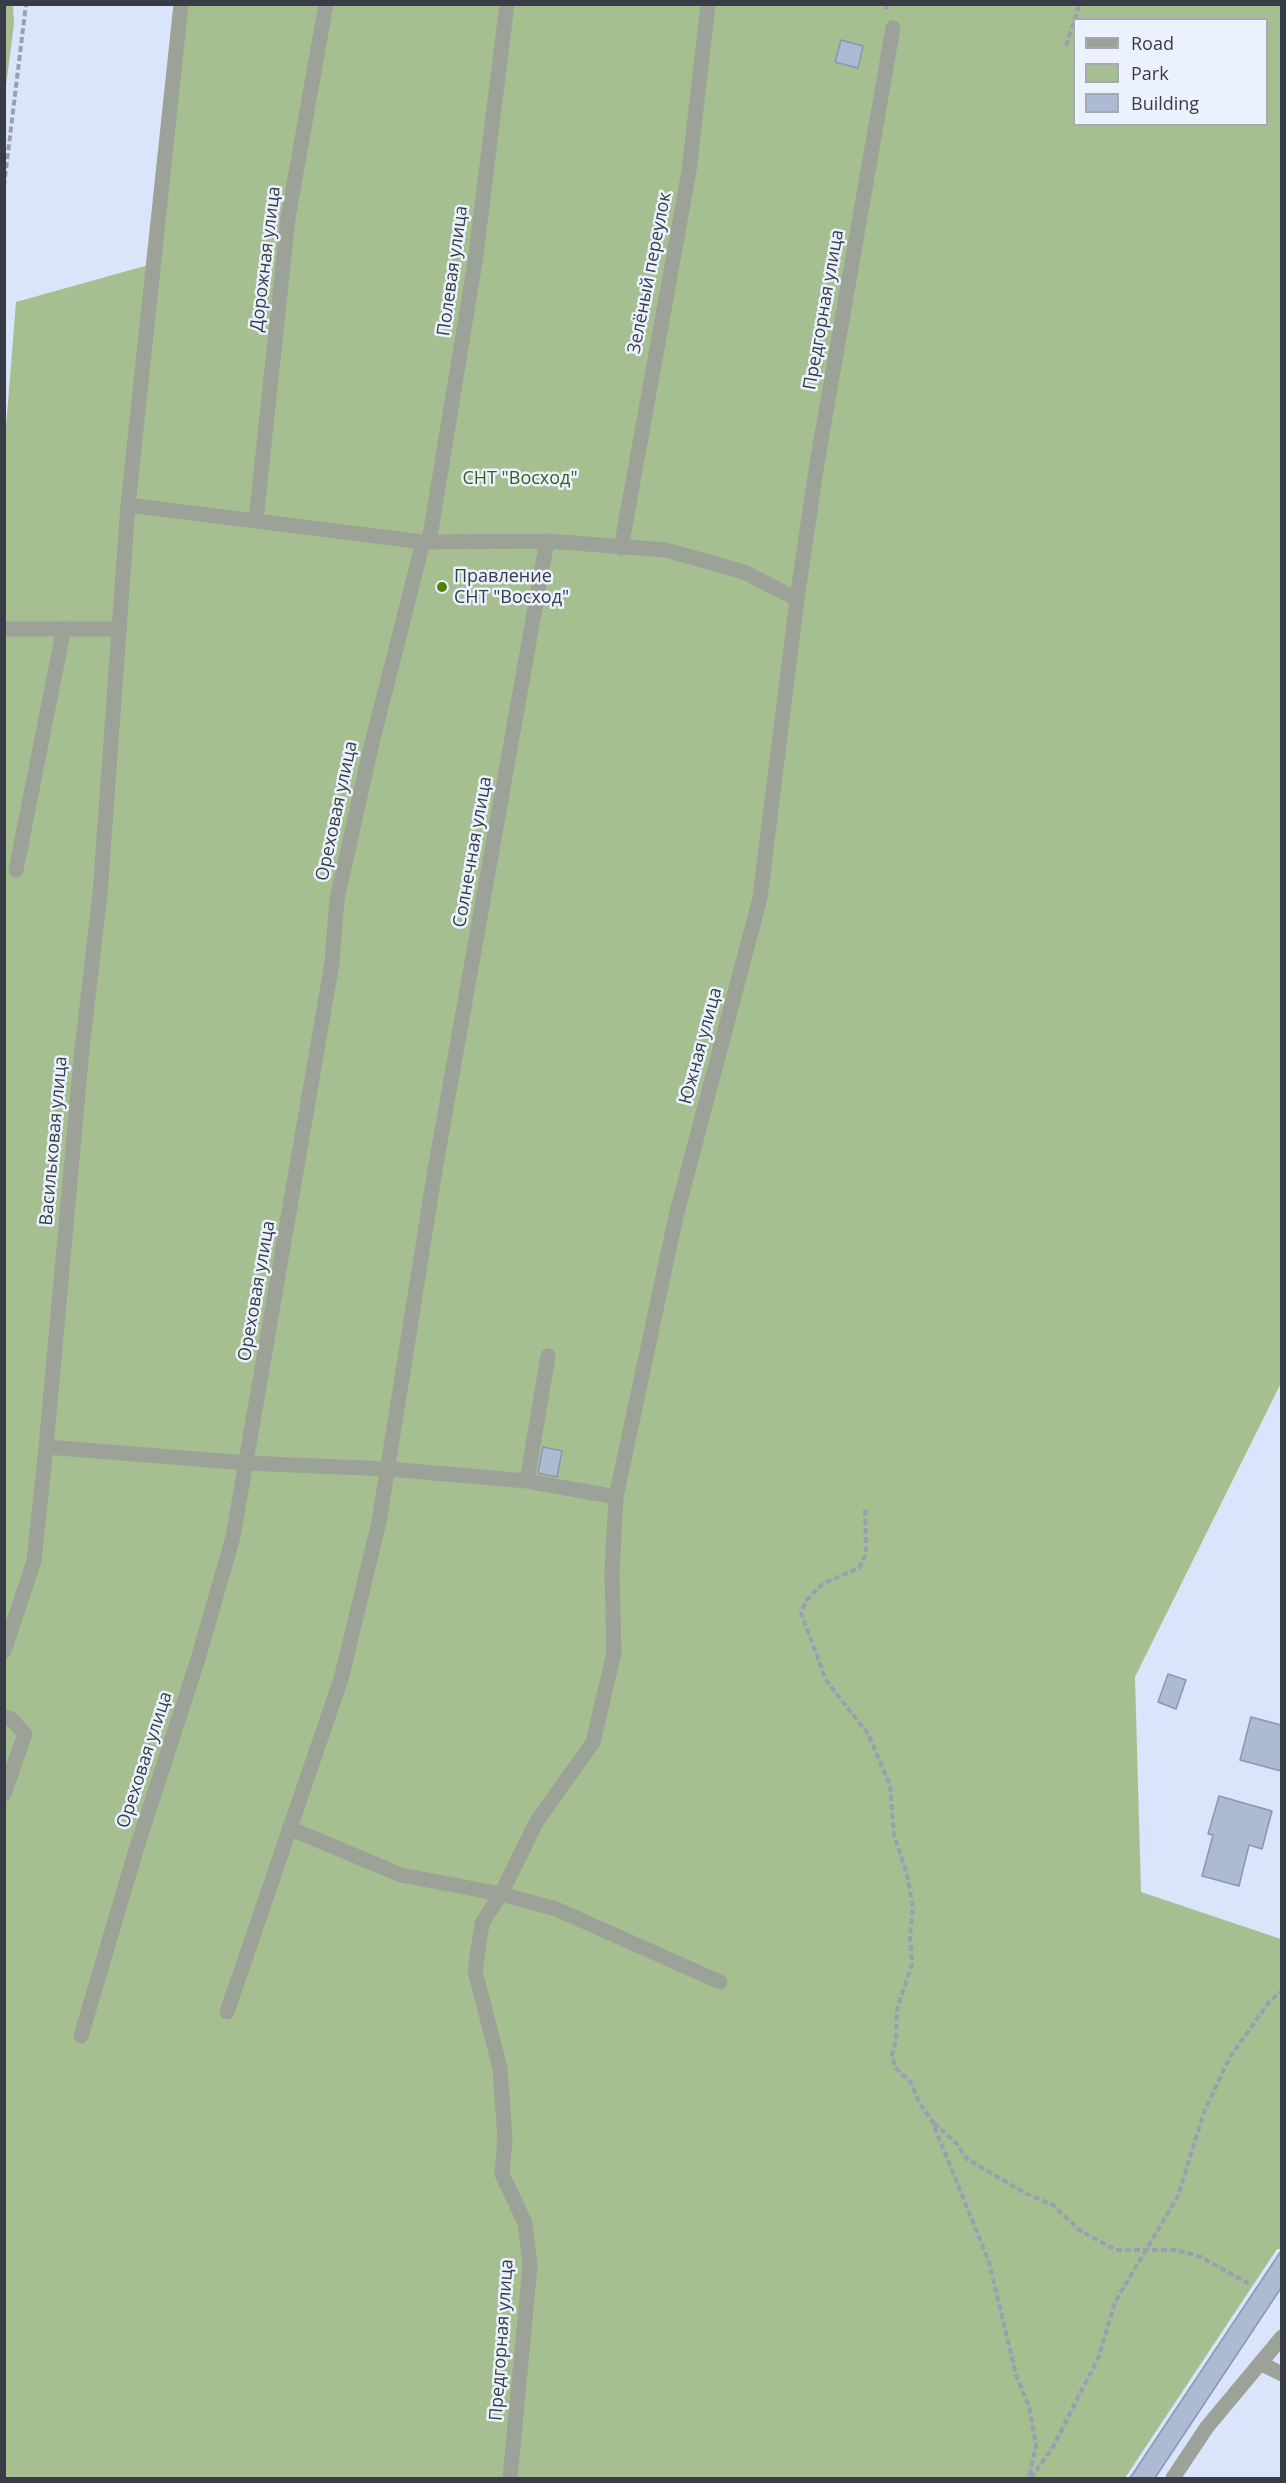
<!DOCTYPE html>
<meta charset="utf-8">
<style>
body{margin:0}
#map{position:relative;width:1286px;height:2483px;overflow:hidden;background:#dae5fb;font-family:"Open Sans",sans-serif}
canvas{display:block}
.frame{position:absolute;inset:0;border:6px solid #373c47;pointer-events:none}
.legend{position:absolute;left:1073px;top:18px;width:195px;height:108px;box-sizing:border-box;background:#ecf2fd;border:2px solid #a4a9b4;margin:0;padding:8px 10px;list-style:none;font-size:18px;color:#373c47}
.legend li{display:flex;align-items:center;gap:12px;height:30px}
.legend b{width:30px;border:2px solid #a4a9b4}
</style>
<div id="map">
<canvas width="1286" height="2483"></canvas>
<div class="frame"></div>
<ul class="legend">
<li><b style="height:8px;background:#9ca297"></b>Road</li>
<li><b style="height:16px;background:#a5bf91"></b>Park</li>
<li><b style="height:16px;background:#adbad4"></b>Building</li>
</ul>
</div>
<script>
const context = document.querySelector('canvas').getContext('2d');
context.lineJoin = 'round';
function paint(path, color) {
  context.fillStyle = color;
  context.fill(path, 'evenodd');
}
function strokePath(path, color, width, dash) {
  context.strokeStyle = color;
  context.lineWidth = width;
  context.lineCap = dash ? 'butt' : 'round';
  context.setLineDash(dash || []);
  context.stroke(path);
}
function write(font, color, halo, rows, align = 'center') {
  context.font = font + ' "Open Sans",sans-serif';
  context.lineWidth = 5;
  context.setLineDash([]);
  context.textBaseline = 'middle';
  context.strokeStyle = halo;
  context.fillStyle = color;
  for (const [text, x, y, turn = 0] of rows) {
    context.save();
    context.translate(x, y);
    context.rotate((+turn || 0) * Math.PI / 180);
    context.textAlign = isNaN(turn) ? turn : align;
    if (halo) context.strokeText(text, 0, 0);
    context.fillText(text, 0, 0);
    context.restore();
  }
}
const green = new Path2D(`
 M 5,4 L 13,5 L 14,24 L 5,94 Z
 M 181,5 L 1281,5 L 1281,1383 L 1135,1677 L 1141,1892 L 1281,1939 L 1281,2249 L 1277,2249 L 1125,2478 L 5,2478 L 4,452 L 16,302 L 152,264 ZM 1074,20 L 1266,20 L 1266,124 L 1074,124 Z`);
const building = new Path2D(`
 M 841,40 L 863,46 L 858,68 L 835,62 Z
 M 543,1447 L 562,1451 L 557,1477 L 538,1473 Z
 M 1168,1674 L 1186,1680 L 1176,1709 L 1158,1702 Z
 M 1251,1717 L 1281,1725 L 1281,1771 L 1240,1760 Z
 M 1219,1796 L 1272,1811 L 1262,1849 L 1249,1845 L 1239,1886 L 1202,1876 L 1213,1835 L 1208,1834 Z
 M 1281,2251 L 1281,2288 L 1155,2478 L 1130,2478 Z`);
const path = new Path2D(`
 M 885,4 L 888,13
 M 1075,20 L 1079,4
 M 1066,46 L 1074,21
 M 4,186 L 26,4
 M 865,1510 L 866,1554 L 859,1568 L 822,1584 L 806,1601 L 801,1613 L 826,1680 L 868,1734 L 890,1785 L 894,1835 L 907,1874 L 913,1908 L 910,1935 L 912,1964 L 897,2009 L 896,2040 L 892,2055 L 895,2067 L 911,2083 L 920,2104 L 932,2121 L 989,2262 L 1016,2375 L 1029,2406 L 1036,2445 L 1029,2478
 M 934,2123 L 956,2143 L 967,2159 L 1027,2194 L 1053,2205 L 1079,2230 L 1116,2250 L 1176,2250 L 1201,2257 L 1251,2285
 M 1031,2478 L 1053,2447 L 1099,2356 L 1115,2302 L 1178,2196 L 1204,2112 L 1230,2057 L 1269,2002 L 1282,1991`);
const minor = new Path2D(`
 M 128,505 L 423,542 L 547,541 L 666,550 L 744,572 L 797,599
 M 256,520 L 288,218 L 326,4
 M 429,542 L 475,262 L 507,4
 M 621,548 L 689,171 L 708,4
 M 4,629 L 120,629
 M 16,870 L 64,628
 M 548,1356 L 527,1481 L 616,1497
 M 46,1447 L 247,1463 L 389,1469 L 527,1481
 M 4,1651 L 34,1561 L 46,1447 L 82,1049 L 100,894 L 128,505 L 181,4
 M 4,1717 L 11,1719 L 25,1734 L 4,1794
 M 289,1828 L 401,1875 L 501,1894 L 556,1909 L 720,1982
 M 227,2012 L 341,1679 L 379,1522 L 435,1170 L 547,541
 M 81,2036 L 136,1850 L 198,1659 L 233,1537 L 332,963 L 337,899 L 371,747 L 423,542
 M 1260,2363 L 1282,2374
 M 510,2478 L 530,2266 L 525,2223 L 502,2174 L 505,2139 L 500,2068 L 475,1971 L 482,1923 L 501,1894 L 537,1821 L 593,1742 L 614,1653 L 612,1572 L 616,1497 L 676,1216 L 760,898 L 797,599 L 817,463 L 893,28
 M 1173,2478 L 1207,2427 L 1282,2337`);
const markers = [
 [442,587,6,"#4e8010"]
];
const streetNames = [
 ["Дорожная улица",266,259,-83],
 ["Полевая улица",453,271,-82],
 ["Зелёный переулок",650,273,-79],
 ["Предгорная улица",824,310,-80],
 ["Ореховая улица",337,811,-78],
 ["Солнечная улица",473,852,-80],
 ["Южная улица",701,1046,-75],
 ["Васильковая улица",54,1141,-85],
 ["Ореховая улица",257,1291,-80],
 ["Ореховая улица",145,1760,-72],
 ["Предгорная улица",502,2340,-86]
];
const parkNames = [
 ["СНТ \"Восход\"",520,479]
];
const poiNames = [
 ["Правление",454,577],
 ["СНТ \"Восход\"",454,598]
];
paint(green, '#a5bf91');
paint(building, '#adbad4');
strokePath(building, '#8a97b0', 1.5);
strokePath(path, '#98a0b2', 4, [6, 3]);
strokePath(minor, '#9ca297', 15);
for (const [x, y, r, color] of markers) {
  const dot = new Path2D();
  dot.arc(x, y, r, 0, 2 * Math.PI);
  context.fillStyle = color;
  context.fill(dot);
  strokePath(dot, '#ecf2fd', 2);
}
write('18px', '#373c47', '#ecf2fd', streetNames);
write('18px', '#3c5e18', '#ecf2fd', parkNames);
write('18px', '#373c47', '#ecf2fd', poiNames, 'left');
</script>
